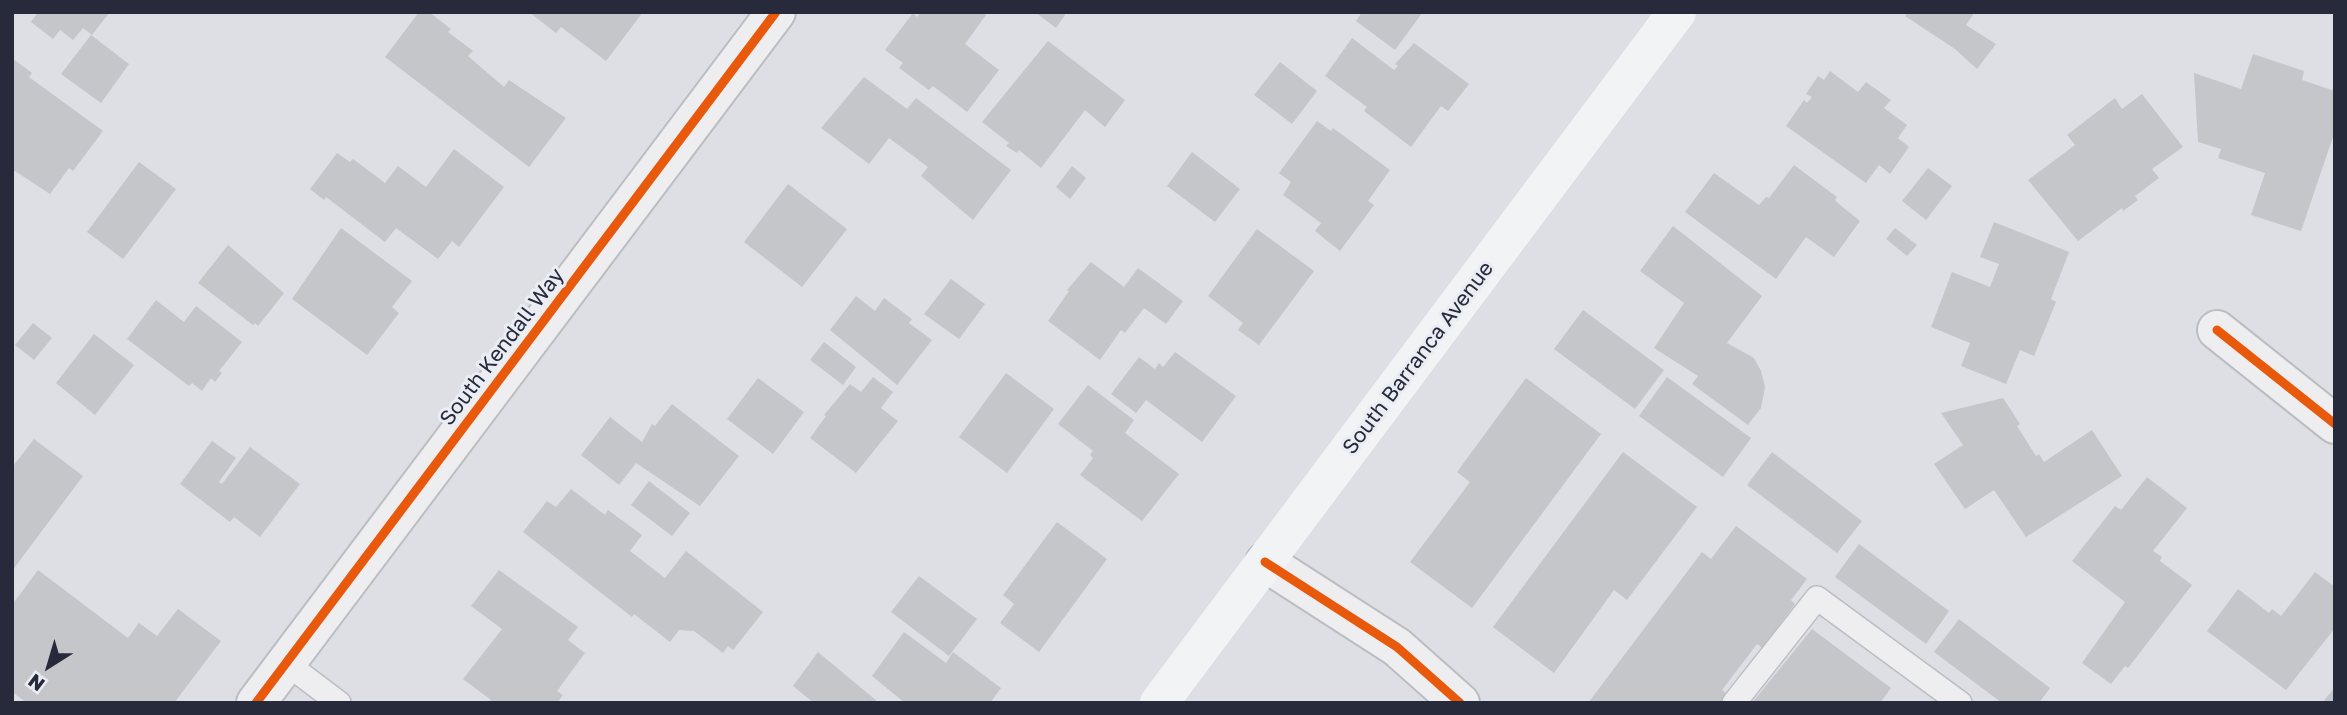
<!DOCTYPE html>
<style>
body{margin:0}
#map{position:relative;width:2347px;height:715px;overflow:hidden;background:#dedfe4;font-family:"Golos Text",sans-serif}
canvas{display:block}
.frame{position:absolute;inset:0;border:14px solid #272a3b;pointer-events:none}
.north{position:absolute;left:14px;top:631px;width:70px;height:70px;-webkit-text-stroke:5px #ebedf4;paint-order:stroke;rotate:217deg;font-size:19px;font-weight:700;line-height:28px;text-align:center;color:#272a3b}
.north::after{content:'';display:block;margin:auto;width:24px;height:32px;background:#272a3b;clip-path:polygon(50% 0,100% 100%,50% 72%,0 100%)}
</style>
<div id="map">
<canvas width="2347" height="715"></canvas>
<div class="frame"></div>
<div class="north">N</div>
</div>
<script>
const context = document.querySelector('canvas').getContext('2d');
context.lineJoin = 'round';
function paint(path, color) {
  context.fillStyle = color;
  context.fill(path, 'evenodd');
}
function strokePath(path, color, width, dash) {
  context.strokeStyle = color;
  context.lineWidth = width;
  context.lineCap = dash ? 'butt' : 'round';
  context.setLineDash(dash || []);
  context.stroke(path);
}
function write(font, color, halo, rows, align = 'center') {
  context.font = font + ' "Golos Text",sans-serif';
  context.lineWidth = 6;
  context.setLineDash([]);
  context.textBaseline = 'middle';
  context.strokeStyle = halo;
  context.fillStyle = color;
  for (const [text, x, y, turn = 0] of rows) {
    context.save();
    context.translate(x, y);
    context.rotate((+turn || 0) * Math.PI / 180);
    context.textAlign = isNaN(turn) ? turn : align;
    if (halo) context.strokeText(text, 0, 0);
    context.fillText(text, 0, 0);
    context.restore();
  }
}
const building = new Path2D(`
 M 38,12 L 110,12 L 92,35 L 83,28 L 73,40 L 60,30 L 53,39 L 31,22 Z
 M 419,12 L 429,12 L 451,29 L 448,32 L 473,51 L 468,56 L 504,87 L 509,80 L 566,118 L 529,167 L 385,57 Z
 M 529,12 L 643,12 L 606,61 L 561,27 L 556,33 Z
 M 921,12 L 982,12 L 986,15 L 965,44 L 999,70 L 967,112 L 933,86 L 929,90 L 899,68 L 903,63 L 885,50 L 913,13 L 917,17 Z
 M 1035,12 L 1067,12 L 1056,28 Z
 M 1362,12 L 1423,12 L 1395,50 L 1356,21 Z
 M 1908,12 L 1975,12 L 1966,25 L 1996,44 L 1977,69 L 1955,49 L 1905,16 Z
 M 91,35 L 129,64 L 101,103 L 61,74 Z
 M 1352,38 L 1394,70 L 1398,66 L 1395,64 L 1414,43 L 1469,84 L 1448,111 L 1441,106 L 1411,147 L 1364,111 L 1367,107 L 1325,76 Z
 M 1048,41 L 1125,100 L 1105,127 L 1085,110 L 1041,168 L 1019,150 L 1017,153 L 1006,146 L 1009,143 L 982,122 Z
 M 2253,54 L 2304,71 L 2302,80 L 2335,91 L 2335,131 L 2301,231 L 2251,215 L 2265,173 L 2218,158 L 2221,149 L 2198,142 L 2194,73 L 2241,89 Z
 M 12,58 L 32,73 L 29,77 L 103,131 L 73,171 L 69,168 L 50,194 L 12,169 Z
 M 1280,62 L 1317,91 L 1292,124 L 1254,95 Z
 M 1830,71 L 1858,92 L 1866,82 L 1891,100 L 1884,108 L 1907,125 L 1898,138 L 1909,147 L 1890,174 L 1879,165 L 1866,183 L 1786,126 L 1804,100 L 1807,103 L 1812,97 L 1806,94 L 1818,76 L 1824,80 Z
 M 864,77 L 907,109 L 916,98 L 1011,170 L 973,220 L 921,176 L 928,167 L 889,138 L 869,164 L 821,128 Z
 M 2142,94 L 2183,147 L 2152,169 L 2159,178 L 2135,196 L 2138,200 L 2123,211 L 2122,208 L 2078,241 L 2028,180 L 2075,145 L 2067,135 L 2115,98 L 2122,109 Z
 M 1317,121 L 1331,131 L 1333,128 L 1390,170 L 1368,201 L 1374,205 L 1340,251 L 1315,231 L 1321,223 L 1283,195 L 1291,182 L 1279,173 Z
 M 454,149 L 504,187 L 459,247 L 452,241 L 438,259 L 396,228 L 385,242 L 326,197 L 324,200 L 310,189 L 337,153 L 350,162 L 353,159 L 385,183 L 398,166 L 426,187 Z
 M 1192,152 L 1240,189 L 1215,222 L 1167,186 Z
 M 139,162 L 176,189 L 123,259 L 87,232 Z
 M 1794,165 L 1837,197 L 1835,200 L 1839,204 L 1860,221 L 1834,257 L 1806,237 L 1776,279 L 1685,212 L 1714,173 L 1759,205 L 1766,197 L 1769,198 Z
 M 1072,166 L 1086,178 L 1070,199 L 1056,187 Z
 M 1928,168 L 1952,186 L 1926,220 L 1902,201 Z
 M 788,184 L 847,229 L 802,287 L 744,242 Z
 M 1994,222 L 2069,252 L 2051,299 L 2056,302 L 2034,356 L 2020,350 L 2006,384 L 1961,366 L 1970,343 L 1931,327 L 1952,272 L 1990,287 L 1999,264 L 1980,257 Z
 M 1673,226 L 1762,296 L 1727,343 L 1754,358 L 1761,371 L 1765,387 L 1761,408 L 1748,425 L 1692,384 L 1698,376 L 1654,348 L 1684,303 L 1640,271 Z
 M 341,228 L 412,281 L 392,307 L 399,313 L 367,355 L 292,299 Z
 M 1895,228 L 1917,245 L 1907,256 L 1886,239 Z
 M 1257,229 L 1314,271 L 1259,345 L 1238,330 L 1243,323 L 1208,296 Z
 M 228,245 L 284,293 L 258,326 L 255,323 L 253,325 L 198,283 Z
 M 1091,262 L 1124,287 L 1138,268 L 1183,301 L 1166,324 L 1144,308 L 1125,333 L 1121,330 L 1100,360 L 1048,321 L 1069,291 L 1067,290 Z
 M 951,279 L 985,304 L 959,339 L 924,314 Z
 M 856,296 L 875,311 L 884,298 L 912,319 L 909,323 L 932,340 L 897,385 L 830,330 Z
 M 156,300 L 184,322 L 196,306 L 242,342 L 219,371 L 222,373 L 215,382 L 211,378 L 202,391 L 192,383 L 189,386 L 127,339 Z
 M 1583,310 L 1664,370 L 1635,409 L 1554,349 Z
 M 33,323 L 52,338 L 34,360 L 15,345 Z
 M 94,334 L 134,365 L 95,415 L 56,383 Z
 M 824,342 L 856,367 L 843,385 L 810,360 Z
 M 1175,352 L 1236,396 L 1202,442 L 1146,400 L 1136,413 L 1111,394 L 1139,357 L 1155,369 L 1159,363 L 1163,367 Z
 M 1006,373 L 1054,409 L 1007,473 L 959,437 Z
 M 873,377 L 893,392 L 881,408 L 898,421 L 856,473 L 810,438 L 826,416 L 824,415 L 850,384 L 861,392 Z
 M 1667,377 L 1751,438 L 1723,477 L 1639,416 Z
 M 758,378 L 804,412 L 773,454 L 727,419 Z
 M 1526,378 L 1601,434 L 1472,608 L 1410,562 L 1470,482 L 1457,472 Z
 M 1088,385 L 1134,420 L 1125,433 L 1179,474 L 1142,521 L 1080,475 L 1093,458 L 1090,455 L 1093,451 L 1058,424 Z
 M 2003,398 L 2020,424 L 2017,426 L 2036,456 L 2039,454 L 2044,462 L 2092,430 L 2122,476 L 2026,537 L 1994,490 L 1965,509 L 1934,464 L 1963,445 L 1941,413 Z
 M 672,404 L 739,456 L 700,506 L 636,463 L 619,485 L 581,455 L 610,417 L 642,442 L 652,424 L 655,426 Z
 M 34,439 L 83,476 L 12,571 L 12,463 L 14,465 Z
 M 212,441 L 236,458 L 219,482 L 222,484 L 250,447 L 300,484 L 260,537 L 234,517 L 230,522 L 180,484 Z
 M 1623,452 L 1697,507 L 1627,600 L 1614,590 L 1554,673 L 1493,627 Z
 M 1772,452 L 1862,521 L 1837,553 L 1747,485 Z
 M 2147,477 L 2187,508 L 2153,551 L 2162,557 L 2160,561 L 2192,585 L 2128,668 L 2125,666 L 2111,684 L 2082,663 L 2125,602 L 2072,561 L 2115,506 L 2121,510 Z
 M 649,481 L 690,513 L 672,536 L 631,505 Z
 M 571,489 L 605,515 L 608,510 L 642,535 L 630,551 L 665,578 L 686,551 L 763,612 L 733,650 L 728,646 L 723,653 L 694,631 L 679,630 L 670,642 L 634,614 L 632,617 L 523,532 L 547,501 L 556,507 Z
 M 1057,522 L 1107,559 L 1039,652 L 1000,623 L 1014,604 L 1003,595 Z
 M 1736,526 L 1807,579 L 1791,600 L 1795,604 L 1762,648 L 1757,644 L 1722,690 L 1727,694 L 1721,703 L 1588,703 L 1702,552 L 1711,559 Z
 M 1859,544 L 1949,611 L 1926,644 L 1835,577 Z
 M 38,570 L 128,638 L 139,623 L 157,636 L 178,609 L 221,641 L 174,703 L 27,703 L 12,692 L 12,605 Z
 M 499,570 L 578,627 L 568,640 L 585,653 L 557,691 L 563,695 L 557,703 L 488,703 L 491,700 L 463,679 L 502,629 L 471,606 Z
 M 2315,572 L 2335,587 L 2335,628 L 2286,690 L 2207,631 L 2238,589 L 2269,613 L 2272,609 L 2281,616 Z
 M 919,576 L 977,619 L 949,656 L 891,612 Z
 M 1959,619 L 2050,688 L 2039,703 L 2002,703 L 1934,652 Z
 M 1812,629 L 1891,688 L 1880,703 L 1752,703 Z
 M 904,632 L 946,663 L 953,652 L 1001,688 L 990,703 L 905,703 L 872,676 Z
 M 818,652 L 877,701 L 876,703 L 814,703 L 793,686 Z
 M 2335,687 L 2335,703 L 2322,703 Z`);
const lane = new Path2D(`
 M 286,663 L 339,703
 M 1734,703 L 1817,598 L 1960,703`);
const street = new Path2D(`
 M 2217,330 L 2335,424
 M 1265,562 L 1397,647 L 1460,703
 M 256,703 L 776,12`);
const secondary = new Path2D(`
 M 1159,703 L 1677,12`);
const cycleway = new Path2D(`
 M 2217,330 L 2335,424
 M 1265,562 L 1397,647 L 1460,703
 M 256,703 L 776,12`);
const streetNames = [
 ["South Kendall Way",502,347,-53],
 ["South Barranca Avenue",1418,358,-53]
];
paint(building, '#c4c6ca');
strokePath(lane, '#bcbdc2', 26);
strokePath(street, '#bcbdc2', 42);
strokePath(lane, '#eeeef0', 23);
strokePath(street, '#eeeef0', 38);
strokePath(secondary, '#f2f3f4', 38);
strokePath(cycleway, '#e8590c', 9);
write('21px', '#272a3b', '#ebedf4', streetNames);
</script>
